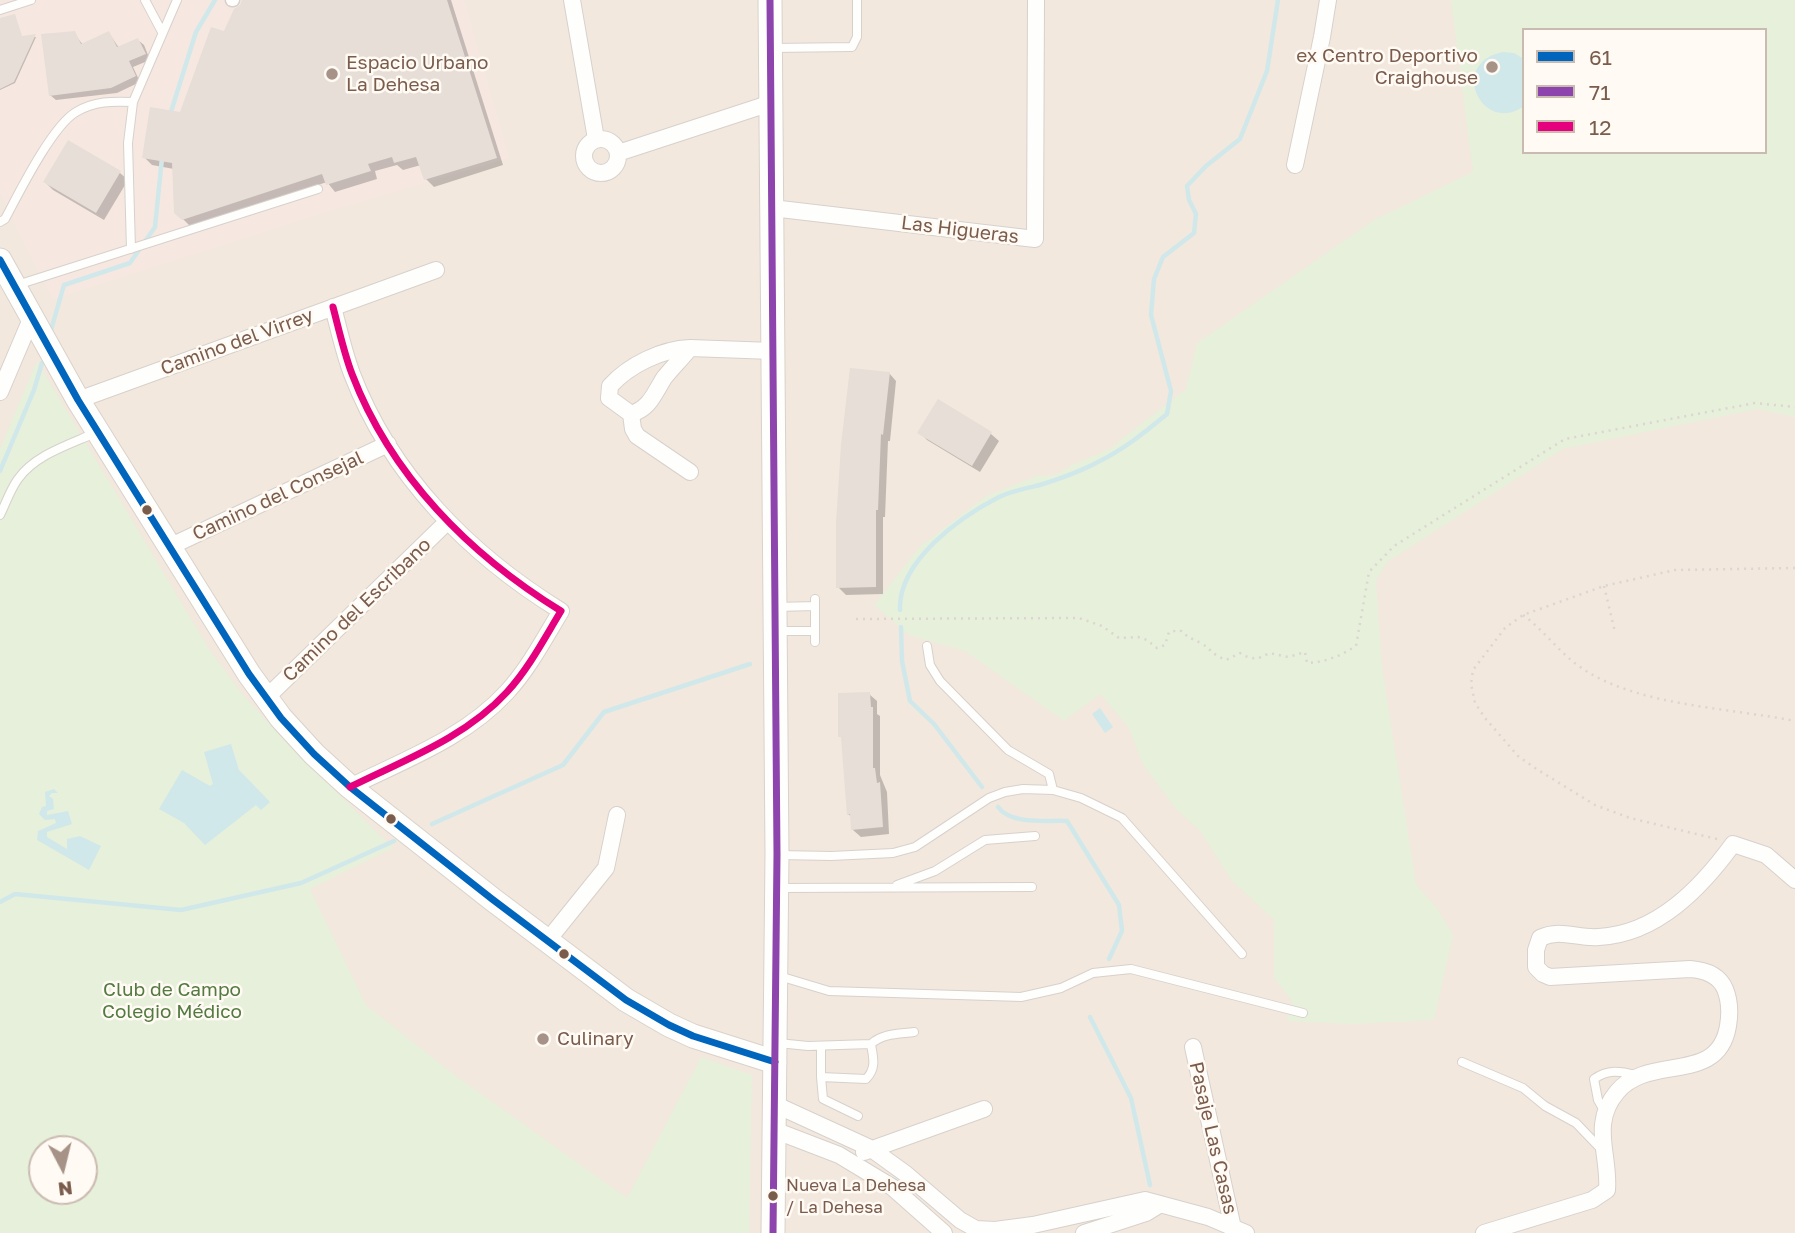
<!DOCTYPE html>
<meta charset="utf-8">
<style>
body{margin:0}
#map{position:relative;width:1795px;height:1233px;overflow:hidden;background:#f9f5f0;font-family:"Golos Text",sans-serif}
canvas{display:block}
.legend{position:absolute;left:1522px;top:28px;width:245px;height:126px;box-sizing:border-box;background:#fffaf3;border:2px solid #cabbb1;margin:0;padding:9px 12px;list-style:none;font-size:21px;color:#7a5c4d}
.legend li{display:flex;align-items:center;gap:14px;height:35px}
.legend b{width:35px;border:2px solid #cabbb1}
.north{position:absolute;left:28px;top:1135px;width:70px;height:70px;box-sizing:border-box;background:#fffaf3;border:2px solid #cabbb1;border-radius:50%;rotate:173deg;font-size:19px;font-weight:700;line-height:28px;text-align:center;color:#7a5c4d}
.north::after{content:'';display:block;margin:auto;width:24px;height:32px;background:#a69286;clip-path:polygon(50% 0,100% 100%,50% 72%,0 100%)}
</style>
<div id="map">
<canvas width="1795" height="1233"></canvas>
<ul class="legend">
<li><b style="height:9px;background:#0065bd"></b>61</li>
<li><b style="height:9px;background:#8e44ad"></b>71</li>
<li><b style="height:9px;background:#e5007d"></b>12</li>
</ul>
<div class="north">N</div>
</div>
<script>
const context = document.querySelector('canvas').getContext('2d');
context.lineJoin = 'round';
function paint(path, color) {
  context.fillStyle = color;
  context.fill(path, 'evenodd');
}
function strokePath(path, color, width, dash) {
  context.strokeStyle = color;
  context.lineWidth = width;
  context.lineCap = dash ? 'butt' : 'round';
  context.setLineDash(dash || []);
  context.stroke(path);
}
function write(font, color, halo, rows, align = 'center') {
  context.font = font + ' "Golos Text",sans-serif';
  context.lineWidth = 5;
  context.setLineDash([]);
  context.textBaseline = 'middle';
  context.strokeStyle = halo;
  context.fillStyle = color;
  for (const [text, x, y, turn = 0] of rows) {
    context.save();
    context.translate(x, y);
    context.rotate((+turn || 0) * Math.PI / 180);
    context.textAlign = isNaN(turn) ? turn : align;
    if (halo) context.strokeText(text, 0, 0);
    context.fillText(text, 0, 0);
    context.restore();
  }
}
const residential = new Path2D(`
 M 0,0 L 1795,0 L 1795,1233 L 0,1233 ZM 1524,30 L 1765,30 L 1765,152 L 1524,152 ZM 42,1149 L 84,1149 L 84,1191 L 42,1191 Z`);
const commercial = new Path2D(`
 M 0,0 L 464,0 L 509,158 L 332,210 L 53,299 L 23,241 L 0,192 Z`);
const green = new Path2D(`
 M 1451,0 L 1795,0 L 1795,417 L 1757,409 L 1563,449 L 1387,562 L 1376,581 L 1382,668 L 1416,884 L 1437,908 L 1453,935 L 1434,1020 L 1353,1024 L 1287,1021 L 1292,1001 L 1274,978 L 1274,920 L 1232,881 L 1200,831 L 1176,809 L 1143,765 L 1129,728 L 1100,694 L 1064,721 L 965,651 L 909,635 L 874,605 L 920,546 L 986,496 L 1037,476 L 1055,475 L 1074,464 L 1109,449 L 1186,389 L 1197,343 L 1374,220 L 1473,172 ZM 1524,30 L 1765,30 L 1765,152 L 1524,152 Z
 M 37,361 L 209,649 L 243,695 L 282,738 L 393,848 L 310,889 L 366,1005 L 456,1076 L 627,1198 L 701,1057 L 752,1075 L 749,1233 L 0,1233 L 0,448 ZM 42,1149 L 84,1149 L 84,1191 L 42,1191 Z`);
const water = new Path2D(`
 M 1503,52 L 1514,53 L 1524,59 L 1524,106 C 1483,136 1447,63 1503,52 Z
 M 1100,708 L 1113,727 L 1105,733 L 1092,714 Z
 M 231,744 L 239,770 L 270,802 L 261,810 L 256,805 L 205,845 L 184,823 L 159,809 L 182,770 L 210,786 L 213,784 L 204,752 Z
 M 54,789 L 58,793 L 52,793 L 49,796 L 53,799 L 54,809 L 47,811 L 47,815 L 68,811 L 72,824 L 47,832 L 47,837 L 67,849 L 67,839 L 80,836 L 101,846 L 89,870 L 37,840 L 38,831 L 56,823 L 55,819 L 45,820 L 39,814 L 42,807 L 46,806 L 45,792 Z`);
const shadow = new Path2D(`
 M 242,0 L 451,0 L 503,165 L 434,187 L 426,179 L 421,165 L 403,170 L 397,165 L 375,171 L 377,179 L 335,192 L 327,182 L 191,227 L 176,212 L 174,169 L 152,165 L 144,157 L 181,113 L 242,6 Z
 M 0,20 L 22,37 L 36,37 L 15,83 L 0,90 Z
 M 74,33 L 83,45 L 109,33 L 119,48 L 138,40 L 144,45 L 150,60 L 133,67 L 140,82 L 117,93 L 56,100 L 50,95 Z
 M 120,173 L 128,180 L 104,220 L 53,190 L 45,182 Z
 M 889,373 L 896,381 L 890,441 L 888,441 L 885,517 L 883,517 L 883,594 L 846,595 L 838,587 Z
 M 939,402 L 991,434 L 999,441 L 980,472 L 927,440 L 920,432 Z
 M 869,694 L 877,701 L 877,714 L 880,716 L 880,775 L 887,792 L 889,834 L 861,837 L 853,830 L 852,817 L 848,814 L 843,739 L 840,736 Z`);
const stream = new Path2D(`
 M 170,115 L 196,32 L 215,0
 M 51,330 L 64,285 L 130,263 L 155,227 L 162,158
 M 0,471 L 34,390 L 42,363
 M 900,610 C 898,561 960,517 999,497 C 1011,491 1027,488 1040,485 C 1059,479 1079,472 1096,463 C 1123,450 1144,433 1167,414 L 1171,391 L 1151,315 L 1154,279 L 1163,257 L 1194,233 L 1196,214 L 1189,200 L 1187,186 L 1206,166 L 1240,139 L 1267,71 L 1278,0
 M 901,627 L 902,661 L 910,701 L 934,724 L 982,787
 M 998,807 C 1011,825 1046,820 1067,821 L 1119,905 L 1122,931 L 1109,959
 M 432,824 L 563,765 L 604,712 L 750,664
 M 0,902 L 15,894 L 181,910 L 301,883 L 394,841
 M 1090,1017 L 1131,1098 L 1150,1185`);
const building = new Path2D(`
 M 242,0 L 447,0 L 497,158 L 424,180 L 416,157 L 394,163 L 392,157 L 368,164 L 371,171 L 326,185 L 322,174 L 182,220 L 174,213 L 172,163 L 142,158 L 150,107 L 180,112 L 211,27 L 224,31 L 234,9 L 240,5 Z
 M 15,14 L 22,36 L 36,34 L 14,82 L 0,89 L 0,18 Z
 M 75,31 L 81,44 L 109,31 L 117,47 L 138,38 L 146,54 L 129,61 L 136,76 L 111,88 L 49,96 L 41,34 Z
 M 68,140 L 121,171 L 96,213 L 43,182 Z
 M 850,368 L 890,372 L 883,435 L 881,434 L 878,510 L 876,510 L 876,587 L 836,588 L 836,524 L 841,445 Z
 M 938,399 L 992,432 L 972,466 L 917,433 Z
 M 870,692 L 871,707 L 873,707 L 873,768 L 875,768 L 877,783 L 880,782 L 883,827 L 851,830 L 850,814 L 847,815 L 841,737 L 838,737 L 838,693 Z`);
const path = new Path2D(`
 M 1604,586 L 1615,632
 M 1523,615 C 1545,631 1560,654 1583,669 C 1639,706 1730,708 1795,721
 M 856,619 L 1079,618 L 1102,626 L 1119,638 L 1138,637 L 1147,640 L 1157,648 L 1165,645 L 1169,632 L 1180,630 C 1187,637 1192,639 1201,643 C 1211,649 1211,654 1226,660 L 1240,653 C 1251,660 1258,660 1269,653 L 1288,657 L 1305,652 L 1307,663 C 1326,662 1340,656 1356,646 L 1369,572 L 1394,546 L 1565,439 L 1755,403 L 1795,407
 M 1717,839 L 1630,818 L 1595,805 L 1535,768 L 1518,756 L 1485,718 L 1475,703 L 1471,684 L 1473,670 L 1505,628 L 1523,615 L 1604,586 L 1675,570 L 1795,568`);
const service = new Path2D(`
 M 145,0 L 162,32
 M 0,10 L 31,0
 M 773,48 L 852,47 L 857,37 L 857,0
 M 0,222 L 5,219 C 19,193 52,126 76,112 C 94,101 113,101 133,102
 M 131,249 L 128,143 L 133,102 L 177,0
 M 17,285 L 318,189
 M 0,515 C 6,503 10,490 18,479 C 35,455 68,445 95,433
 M 815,599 L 815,642
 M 776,607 L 815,606
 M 778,631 L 815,631
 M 927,646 L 930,665 L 940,681 L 1008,750 L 1049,774 L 1053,790
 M 780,855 L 831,856 L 893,853 L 915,847 L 989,798 L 1005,792 L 1023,789 L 1053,790 L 1081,798 L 1122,818 L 1242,954
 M 897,885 L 935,871 L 985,840 L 1035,836
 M 780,888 L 1032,887
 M 779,976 L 829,991 L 1021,997 L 1061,988 L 1093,973 L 1131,969 L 1303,1013
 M 778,1043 L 808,1046 L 871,1044 C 883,1033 899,1034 914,1032
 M 821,1046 L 821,1077 L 866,1079 C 877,1068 873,1057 871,1044
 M 1462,1062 L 1523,1088 L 1545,1106 L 1576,1123 L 1600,1148
 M 821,1077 L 823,1099 L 858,1116
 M 1606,1114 L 1598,1100 L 1594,1079 C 1608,1069 1620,1071 1636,1075`);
const pedestrian = new Path2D(`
 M 232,0 L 233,0`);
const minor = new Path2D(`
 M 572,0 L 596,139
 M584 156a17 17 0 1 1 34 0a17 17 0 1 1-34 0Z
 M 618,153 L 771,103
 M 1295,165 L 1322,37 L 1328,0
 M 772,208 L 1035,239 L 1036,0
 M 333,307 C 339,330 344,353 352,374 C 391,476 470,555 561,611 C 544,639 529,668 507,692 C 465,738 404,760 350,787
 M 690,348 C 682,358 672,368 664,378 C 654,394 650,408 631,414 L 609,398 L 610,386 C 629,365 662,349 690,348 L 773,351
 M 0,392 L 31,319
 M 78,400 L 436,270
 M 631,414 L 633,429 L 637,436 L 690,472
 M 169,547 L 388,444
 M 266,698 L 447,522
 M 548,940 L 606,868 L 617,815
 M 1193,1047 L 1233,1228
 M 774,1104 L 870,1148 L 906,1174 L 960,1220 L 976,1229 L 995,1230 L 1033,1225 L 1145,1200 L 1208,1217 L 1246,1233
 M 774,1130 L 839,1155 L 892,1187 L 944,1233
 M 864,1152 L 984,1109
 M 1084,1233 L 1146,1213 L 1159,1205
 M 1484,1233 L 1592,1200 L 1607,1190 C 1610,1155 1590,1124 1617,1092 C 1649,1053 1718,1086 1728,1026 C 1730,1014 1730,1001 1725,989 C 1719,975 1704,970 1690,969 L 1550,977 L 1543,974 L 1536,967 L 1536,950 L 1540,938 C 1561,928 1577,939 1599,937 C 1657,934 1701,888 1733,844 L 1766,855 L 1795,880`);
const secondary = new Path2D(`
 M 770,0 L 777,854 L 773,1233
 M 0,260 L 78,400 L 249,674 L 281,718 L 314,754 L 350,787 L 492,899 L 626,1000 L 669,1025 L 693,1036 L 775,1062`);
const bus1 = new Path2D(`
 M 0,260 L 78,400 L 249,674 L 281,718 L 314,754 L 350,787 L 492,899 L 626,1000 L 669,1025 L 693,1036 L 775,1062`);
const bus2 = new Path2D(`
 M 770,0 L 777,854 L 773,1233`);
const bus3 = new Path2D(`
 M 333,307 C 339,330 344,353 352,374 C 391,476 470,555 561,611 C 544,639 529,668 507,692 C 465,738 404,760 350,787`);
const markers = [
 [1492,67,7,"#a69286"],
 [332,74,7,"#a69286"],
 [147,510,6,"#7a5c4d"],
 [391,819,6,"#7a5c4d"],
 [564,954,6,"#7a5c4d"],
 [543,1039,7,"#a69286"],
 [773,1196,6,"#7a5c4d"]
];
const busNames = [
 ["Nueva La Dehesa",786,1186],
 ["/ La Dehesa",786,1208]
];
const poiNames = [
 ["ex Centro Deportivo",1478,56,"right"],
 ["Craighouse",1478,78,"right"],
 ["Espacio Urbano",346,63],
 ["La Dehesa",346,85],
 ["Culinary",557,1039]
];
const streetNames = [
 ["Las Higueras",960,230,7],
 ["Camino del Virrey",237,342,-20],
 ["Camino del Consejal",278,496,-25],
 ["Camino del Escribano",357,610,-44],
 ["Pasaje Las Casas",1213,1138,77]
];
const parkNames = [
 ["Club de Campo",172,990],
 ["Colegio Médico",172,1012]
];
paint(residential, '#f2e8de');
paint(commercial, '#f6e8e1');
paint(green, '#e7f0db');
paint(water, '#d0e8ea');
paint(shadow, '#0003');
strokePath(stream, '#d0e8ea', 4.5);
paint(building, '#e6ded7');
strokePath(service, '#d7d1cb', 10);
strokePath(pedestrian, '#d7d1cb', 15);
strokePath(minor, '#d7d1cb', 18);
strokePath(secondary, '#d9d2cb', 25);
strokePath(path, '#dcd5d0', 2.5, [2, 5]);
strokePath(service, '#fefefd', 8);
strokePath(pedestrian, '#fefefd', 12);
strokePath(minor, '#fefefd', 16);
strokePath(secondary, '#fefefd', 23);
strokePath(bus1, '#0065bd', 7);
strokePath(bus2, '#8e44ad', 7);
strokePath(bus3, '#e5007d', 7);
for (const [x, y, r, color] of markers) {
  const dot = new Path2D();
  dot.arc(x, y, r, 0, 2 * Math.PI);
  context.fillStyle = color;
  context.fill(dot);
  strokePath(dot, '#fffaf3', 2.5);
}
write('17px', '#7a5c4d', '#fffaf3', busNames, 'left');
write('19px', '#7a5c4d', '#fffaf3', poiNames, 'left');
write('19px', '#7a5c4d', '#fffaf3', streetNames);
write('19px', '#537a41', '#fffaf3', parkNames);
</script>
